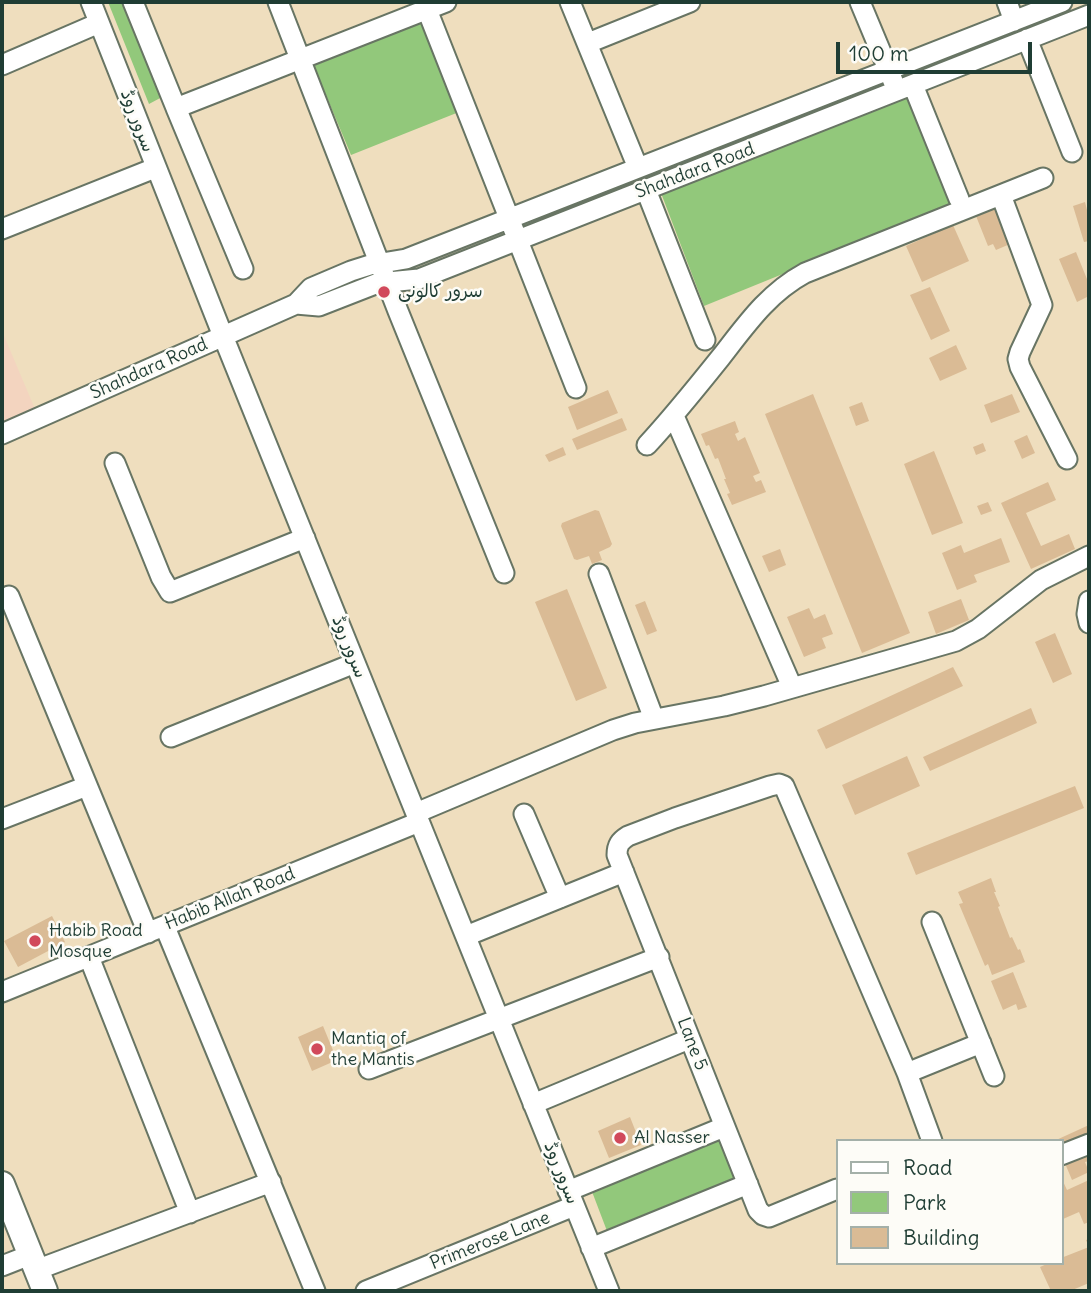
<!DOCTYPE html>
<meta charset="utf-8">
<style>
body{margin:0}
#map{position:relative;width:1091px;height:1293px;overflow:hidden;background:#efdebe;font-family:Delius,sans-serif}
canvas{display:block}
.frame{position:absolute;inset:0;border:4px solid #1f3d34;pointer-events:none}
.legend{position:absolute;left:836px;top:1139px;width:228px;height:126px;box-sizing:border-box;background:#fdfcf7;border:2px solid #a4b0a9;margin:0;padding:9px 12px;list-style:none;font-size:21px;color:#1f3d34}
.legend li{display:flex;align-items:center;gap:14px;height:35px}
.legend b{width:35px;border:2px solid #a4b0a9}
.scale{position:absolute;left:836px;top:42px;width:196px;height:32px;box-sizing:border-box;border:4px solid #1f3d34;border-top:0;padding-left:9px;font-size:21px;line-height:24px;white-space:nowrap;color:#1f3d34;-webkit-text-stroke:5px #fdfcf7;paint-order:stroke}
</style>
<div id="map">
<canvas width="1091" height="1293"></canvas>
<div class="frame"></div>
<ul class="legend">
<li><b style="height:9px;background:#fff"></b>Road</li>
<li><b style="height:19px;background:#92c87b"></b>Park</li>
<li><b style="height:19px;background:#dabb95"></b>Building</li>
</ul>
<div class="scale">100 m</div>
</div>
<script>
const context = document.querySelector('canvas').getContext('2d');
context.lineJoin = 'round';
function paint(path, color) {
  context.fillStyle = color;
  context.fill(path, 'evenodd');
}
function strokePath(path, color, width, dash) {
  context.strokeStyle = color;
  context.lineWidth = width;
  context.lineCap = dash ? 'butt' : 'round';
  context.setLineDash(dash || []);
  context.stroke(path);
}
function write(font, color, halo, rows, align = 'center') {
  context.font = font + ' Delius,"Playpen Sans Arabic",sans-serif';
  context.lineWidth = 5;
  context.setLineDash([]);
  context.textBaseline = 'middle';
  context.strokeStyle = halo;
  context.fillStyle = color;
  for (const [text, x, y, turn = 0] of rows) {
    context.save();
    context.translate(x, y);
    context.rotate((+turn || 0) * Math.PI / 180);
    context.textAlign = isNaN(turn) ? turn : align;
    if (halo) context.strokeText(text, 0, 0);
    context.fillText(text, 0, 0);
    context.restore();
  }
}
const built = new Path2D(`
 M 2,331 L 35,409 L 2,423 Z`);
const green = new Path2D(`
 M 108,2 L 124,2 L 162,97 L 149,104 Z
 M 425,19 L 459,112 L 351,155 L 313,64 Z
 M 908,94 L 955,204 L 704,306 L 661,193 Z
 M 719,1138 L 735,1179 L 607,1231 L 591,1189 Z`);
const building = new Path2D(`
 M 1085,202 L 1089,218 L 1089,241 L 1084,242 L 1073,206 Z
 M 993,203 L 1010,244 L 996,250 L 993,244 L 988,246 L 974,211 Z
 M 953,225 L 969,261 L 922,282 L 906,246 Z
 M 1076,252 L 1089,284 L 1089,296 L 1077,302 L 1059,259 Z
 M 930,287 L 950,331 L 931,340 L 910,295 Z
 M 956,345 L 967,369 L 940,381 L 929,358 Z
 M 608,390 L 618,413 L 577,430 L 568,407 Z
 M 813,394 L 910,633 L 862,653 L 765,414 Z
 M 1012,394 L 1020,412 L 991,423 L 984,405 Z
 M 862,402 L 869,421 L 856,426 L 849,407 Z
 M 622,418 L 627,430 L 577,450 L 572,439 Z
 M 735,421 L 739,432 L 735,434 L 738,441 L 745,437 L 760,473 L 753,476 L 756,482 L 761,480 L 766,492 L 732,505 L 727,494 L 730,493 L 724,479 L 726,479 L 718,458 L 715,459 L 709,445 L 706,446 L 701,434 Z
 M 1027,435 L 1035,453 L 1022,459 L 1014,441 Z
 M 983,443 L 986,451 L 976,455 L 973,447 Z
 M 563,447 L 566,455 L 549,462 L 545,455 Z
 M 934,451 L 963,523 L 932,535 L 904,464 Z
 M 1048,482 L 1056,500 L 1026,513 L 1041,546 L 1069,534 L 1075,549 L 1031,569 L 1001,503 Z
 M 988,502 L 992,511 L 981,515 L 977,506 Z
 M 595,510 L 599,511 L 612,544 L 610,547 L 599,552 L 602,560 L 592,564 L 589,556 L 577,560 L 574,559 L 561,526 L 562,523 Z
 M 1001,538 L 1010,562 L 974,575 L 977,582 L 957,590 L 942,553 L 961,545 L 964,553 Z
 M 780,549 L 786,565 L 769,572 L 762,556 Z
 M 567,589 L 607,688 L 576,701 L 535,602 Z
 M 961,599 L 969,620 L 936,634 L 928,612 Z
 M 645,601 L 657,631 L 647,635 L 635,605 Z
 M 809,608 L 814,619 L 825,614 L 833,634 L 822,638 L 826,648 L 804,657 L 787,617 Z
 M 1055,633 L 1072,674 L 1053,683 L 1035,642 Z
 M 953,667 L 963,686 L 826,749 L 817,730 Z
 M 1031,708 L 1037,723 L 930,771 L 923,757 Z
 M 907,756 L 920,786 L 855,815 L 842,785 Z
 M 1075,786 L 1084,808 L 916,875 L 907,853 Z
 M 991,878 L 996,892 L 994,892 L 1000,906 L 998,907 L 1010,938 L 1012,937 L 1018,950 L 1020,949 L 1025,962 L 992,975 L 988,964 L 985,966 L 959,904 L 963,903 L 958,892 Z
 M 52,916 L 65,942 L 18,967 L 4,941 Z
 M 1013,972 L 1027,1007 L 1018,1010 L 1016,1004 L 1003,1010 L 991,981 Z
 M 323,1026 L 337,1060 L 312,1071 L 298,1037 Z
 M 630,1117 L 641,1145 L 609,1158 L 598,1131 Z
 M 1089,1125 L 1089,1135 L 1061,1147 L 1061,1141 L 1054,1141 Z
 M 1089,1150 L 1089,1161 L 1085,1162 L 1089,1172 L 1072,1180 L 1064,1161 Z
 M 1061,1177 L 1067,1190 L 1089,1180 L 1089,1222 L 1084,1224 L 1079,1212 L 1063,1219 Z
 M 1089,1239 L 1089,1283 L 1070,1291 L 1051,1291 L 1040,1267 L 1049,1263 L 1061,1263 L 1061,1258 L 1089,1247 L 1086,1240 Z`);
const minor = new Path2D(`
 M 91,2 L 223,336 L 609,1291
 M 133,2 L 176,108
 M 278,2 L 398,311 L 504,573
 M 424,2 L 576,388
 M 570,2 L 638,168
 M 860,2 L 893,81
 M 1007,2 L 1014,21
 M 1027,39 L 1072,152
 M 588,43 L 690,2
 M 2,65 L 99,23
 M 913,85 L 959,199
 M 646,190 L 705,340
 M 1001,195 L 1042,305 L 1020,352 L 1018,359 L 1020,367 L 1067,459
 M 2,229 L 155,168
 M 243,269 L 176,108 L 446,2
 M 296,304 L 319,306 L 378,283 L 419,279 L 1089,15
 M 674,416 L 792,687
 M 2,434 L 296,304 L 311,288 L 351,271 L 370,265 L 406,259 L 1062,2
 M 647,445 C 673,417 697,387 721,357 C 746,325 768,293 805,273 L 1043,178
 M 115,463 L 161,577 L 170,592 L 305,538
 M 599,574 L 654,719
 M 9,596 L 148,933
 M 1089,601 L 1087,614 L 1089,623
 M 171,737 L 355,663
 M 416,813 L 613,730 L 635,723 L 724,706 L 764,696 L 956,641 L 978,629 L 1041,580 L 1089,556
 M 524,814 L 560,898
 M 2,819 L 87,786
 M 932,922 L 994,1076
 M 165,927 L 315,1291
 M 466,936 L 624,872
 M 89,957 L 190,1213
 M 2,992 L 419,822
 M 369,1069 L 659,957
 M 907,1073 L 981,1043
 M 533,1104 L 689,1039
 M 1061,1155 L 1089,1144
 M 837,1189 L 769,1217 L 763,1215 L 758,1210 L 617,855 C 617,845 620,841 628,836 L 675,818 L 770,786 L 779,784 L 784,786 L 907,1073 L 932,1141
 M 568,1191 L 724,1127
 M 591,1248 L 748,1184
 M 2,1266 L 30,1255
 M 36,1270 L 271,1182
 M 366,1291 L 574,1206`);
const major = new Path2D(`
 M 2,1184 L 45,1291`);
const markers = [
 [384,292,7,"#d1495b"],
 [35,941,7,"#d1495b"],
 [317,1049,7,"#d1495b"],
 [620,1138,7,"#d1495b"]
];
const streetNames = [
 ["سرور روڈ",137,121,69],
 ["Shahdara Road",695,171,-21],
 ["Shahdara Road",149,369,-24],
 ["سرور روڈ",349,647,68],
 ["Habib Allah Road",230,899,-22],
 ["Lane 5",692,1044,69],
 ["سرور روڈ",561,1173,68],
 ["Primerose Lane",490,1241,-22]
];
const poiNames = [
 ["سرور کالونی",398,292],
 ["Habib Road",49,931],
 ["Mosque",49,952],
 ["Mantiq of",331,1039],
 ["the Mantis",331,1060],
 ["Al Nasser",634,1138]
];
paint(built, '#f3d4bf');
paint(green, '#92c87b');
paint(building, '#dabb95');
strokePath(minor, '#687564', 23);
strokePath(major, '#687564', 28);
strokePath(minor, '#fff', 19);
strokePath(major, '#fff', 24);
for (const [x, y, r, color] of markers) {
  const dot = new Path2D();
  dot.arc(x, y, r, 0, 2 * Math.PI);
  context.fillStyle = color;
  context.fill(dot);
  strokePath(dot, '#fdfcf7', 2.5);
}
write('18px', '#1f3d34', '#fdfcf7', streetNames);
write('18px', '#1f3d34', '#fdfcf7', poiNames, 'left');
</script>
